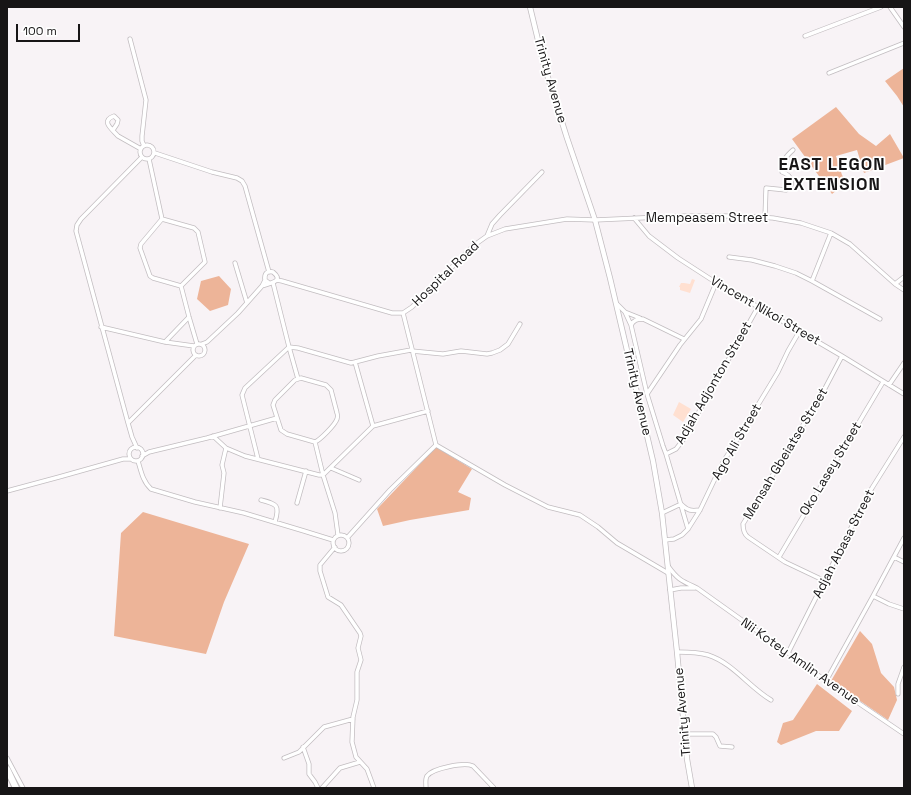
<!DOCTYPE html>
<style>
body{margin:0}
#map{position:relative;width:911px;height:795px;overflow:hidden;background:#f8f3f6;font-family:"Space Grotesk",sans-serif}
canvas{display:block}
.frame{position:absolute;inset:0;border:8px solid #171516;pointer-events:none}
.scale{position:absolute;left:16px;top:24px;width:64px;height:18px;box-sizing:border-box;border:2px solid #171516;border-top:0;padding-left:5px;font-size:12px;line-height:14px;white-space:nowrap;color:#171516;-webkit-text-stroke:3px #fff;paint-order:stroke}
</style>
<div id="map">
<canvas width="911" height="795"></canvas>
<div class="frame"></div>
<div class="scale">100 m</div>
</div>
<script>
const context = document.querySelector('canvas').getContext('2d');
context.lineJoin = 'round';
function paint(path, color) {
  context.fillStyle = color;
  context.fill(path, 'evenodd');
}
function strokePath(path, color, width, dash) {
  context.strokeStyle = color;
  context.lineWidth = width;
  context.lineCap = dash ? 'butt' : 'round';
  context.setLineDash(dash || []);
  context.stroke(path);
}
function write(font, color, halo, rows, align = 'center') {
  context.font = font + ' "Space Grotesk",sans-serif';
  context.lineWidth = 3.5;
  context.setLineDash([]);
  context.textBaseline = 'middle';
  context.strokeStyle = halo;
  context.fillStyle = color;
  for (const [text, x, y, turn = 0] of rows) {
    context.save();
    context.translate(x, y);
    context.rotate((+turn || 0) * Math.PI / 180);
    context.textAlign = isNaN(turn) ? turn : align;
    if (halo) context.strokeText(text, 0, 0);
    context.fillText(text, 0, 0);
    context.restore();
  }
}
const green = new Path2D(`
 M 692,279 L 695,280 L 690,293 L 680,290 L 680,287 L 679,287 L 681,283 L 684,283 L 690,284 Z
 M 679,402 L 691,409 L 683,422 L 673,415 Z`);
const forest = new Path2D(`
 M 904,68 L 904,107 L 897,96 L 885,81 Z
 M 836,107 L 859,134 L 876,146 L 890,134 L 904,158 L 864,173 L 857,150 L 836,156 L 842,175 L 847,182 L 832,194 L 792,139 Z
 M 219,276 L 231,289 L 228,305 L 210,311 L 197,299 L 201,281 Z
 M 436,447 L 472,469 L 458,492 L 471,498 L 469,510 L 410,520 L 383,526 L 377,509 Z
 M 143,512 L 249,544 L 224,602 L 206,654 L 114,636 L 121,533 Z
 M 860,631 L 872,644 L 881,673 L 894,687 L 897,700 L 888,720 L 831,681 Z
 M 817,684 L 852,711 L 839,731 L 816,731 L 781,745 L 777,742 L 783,723 L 793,720 Z`);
const minor = new Path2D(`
 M 890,7 L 904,27
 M 805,36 L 881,7
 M 130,39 L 146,100 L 142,136 L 142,141 L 144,146
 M 829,73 L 904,43
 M 113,130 L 117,124 L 118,120 L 114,116 C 100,121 112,129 118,136 L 141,149
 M140 152a7 7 0 1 1 14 0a7 7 0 1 1-14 0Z
 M 155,153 L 212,172 L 237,178 L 242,181 L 245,186 L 269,272
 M 149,159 L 162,219 L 141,244 L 140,248 L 150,276 L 153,278 L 181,286 L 189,317 L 197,344
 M 765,217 L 766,188 L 786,190 C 796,184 791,175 782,172 C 783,160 785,157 793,150
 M 634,218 L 649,236 L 678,258 L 712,280 L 842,356 L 904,394
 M 162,219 L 194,228 L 198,232 L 205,262 L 181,286
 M 487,236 L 492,224 L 500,215 L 542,172
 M 729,257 L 752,260 L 775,266 L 796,273 L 812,281 L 880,319
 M 235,263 L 247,303
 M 277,280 L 282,281 L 392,313 L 403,313 L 412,307 L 473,246 L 487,236 L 505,229 L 567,219 L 595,220 L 683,216 L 741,216 L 773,218 L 801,223 L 831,233 L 850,244 L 895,284 L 904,290
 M 812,281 L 831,233
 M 273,283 L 289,347 L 298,379
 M 895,284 L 904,277
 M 262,286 C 269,283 285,282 273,272 C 267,270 264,274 265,280 L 269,283
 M 617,304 L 625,312 L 640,318
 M 625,312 L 631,325
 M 403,313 L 436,445
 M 101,327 L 165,342 L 194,346
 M 684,339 L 643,319 C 637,319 634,320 631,325 L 647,394 L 663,446 L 666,454 L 688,529
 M 165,342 L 189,317
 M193 350a6 6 0 1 1 12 0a6 6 0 1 1-12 0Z
 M 202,344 L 207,342 L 238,313 L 262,286 L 265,280
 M 412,351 L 443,354 L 461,351 L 487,354 L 492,353 L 500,350 L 508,344 L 520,324
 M 355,362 L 378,356 L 411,350
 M 301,378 L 326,385 L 331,390 L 337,413 C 338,416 338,416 337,419 C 335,425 320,440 315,442 L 287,434 L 281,430 L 273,405 L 275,400 L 295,380 Z
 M 889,385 L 904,363
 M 647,394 L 680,345 L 701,319 L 716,283
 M 128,423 L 76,231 L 77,225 L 81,219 L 142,157
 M 373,426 L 428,411
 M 213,436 L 226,448 L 245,456 L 319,475 L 323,475 L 325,473 L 373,426 L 355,362 L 351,363 L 298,348 L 289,347 L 245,388 L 242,395 L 258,459
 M 315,442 L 323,475 L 335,513 L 338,535
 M 436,445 L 505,485 L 548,507 L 580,515 L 598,527 L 617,543 L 668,573
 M129 454a7 7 0 1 1 14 0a7 7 0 1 1-14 0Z
 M 137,448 L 132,437 L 128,423 L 196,355
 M 666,454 L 676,449 L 683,440 L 758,307
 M 142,456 L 149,452 L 207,438 L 277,418
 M 138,461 C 141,471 143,482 151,489 L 195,502 L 244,513 L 304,531 L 333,540
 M 331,468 L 359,480
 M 7,491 L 59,477 L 123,459 L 130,459
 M 261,500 C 277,504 280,505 275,522
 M 297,503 L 306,471
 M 220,508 L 224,473 L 222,465 L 226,448
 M 662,513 L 681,504 C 688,511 691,511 700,510
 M333 543a8 8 0 1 1 16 0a8 8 0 1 1-16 0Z
 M 347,538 L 390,490 L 436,445
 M 665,540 L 674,539 L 682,535 L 688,529 L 700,510 L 722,464 L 778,372 L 788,351 L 799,332
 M 335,547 L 320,565 L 320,571 L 328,597 L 341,605 L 360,633 L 361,636 L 358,648 L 361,660 L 357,672 L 357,700 L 353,717 L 352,742 L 356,757 L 367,769 L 374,788
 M 779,557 L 883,382
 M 894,557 L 904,562
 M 668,566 C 678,580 682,581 697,588 L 788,653 L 826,681 L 904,734
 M 825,581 L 785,562 L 748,537 C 744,534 743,530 743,524 L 822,394 L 842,356
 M 670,590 L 681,588 L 695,588
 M 873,596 L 889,604 L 904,609
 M 677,652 C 687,652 698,652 708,655 C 733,663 749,687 771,700
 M 788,653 L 852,526 L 872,488 L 904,437
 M 826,681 L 873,596 L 904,538
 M 898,694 L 898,684 L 904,667
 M 684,734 L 713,734 L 716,737 L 720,746 L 732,747
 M 303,747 L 309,764 L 309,774 L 315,782 L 318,788
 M 7,758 L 23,788
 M 284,758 L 299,752 L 324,727 L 353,719
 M 322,788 L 340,768 L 360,762
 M 426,788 C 426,784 425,779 427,776 C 433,768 465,762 473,766 L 494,788`);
const tertiary = new Path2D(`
 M 530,7 L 544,65 L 567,138 L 595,220 L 610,278 L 653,461 L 662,513 L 677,652 L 687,759 L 692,788`);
const trunk = new Path2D(`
 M 7,769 L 16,788`);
const streetNames = [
 ["Trinity Avenue",550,80,74],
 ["Mempeasem Street",707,218],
 ["Hospital Road",446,274,-44],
 ["Vincent Nikoi Street",765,311,30],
 ["Adjah Adjonton Street",714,383,-60],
 ["Trinity Avenue",637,392,77],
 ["Ago Ali Street",737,442,-60],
 ["Mensah Gbeiatse Street",786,454,-59],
 ["Oko Lasey Street",831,469,-59],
 ["Adjah Abasa Street",844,544,-63],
 ["Nii Kotey Amlin Avenue",800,662,35],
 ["Trinity Avenue",683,712,-95]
];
const districtNames = [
 ["EAST LEGON",832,165],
 ["EXTENSION",832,185]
];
paint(green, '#ffe0d1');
paint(forest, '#edb498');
strokePath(minor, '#c2bdc0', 5);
strokePath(tertiary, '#c2bdc0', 6);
strokePath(trunk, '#c2bdc0', 8);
strokePath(minor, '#fff', 3.5);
strokePath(tertiary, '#fff', 4.5);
strokePath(trunk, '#fff', 6);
write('13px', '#171516', '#fff', streetNames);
context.letterSpacing = '1px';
write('bold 17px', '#171516', '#fff', districtNames);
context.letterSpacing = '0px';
</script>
